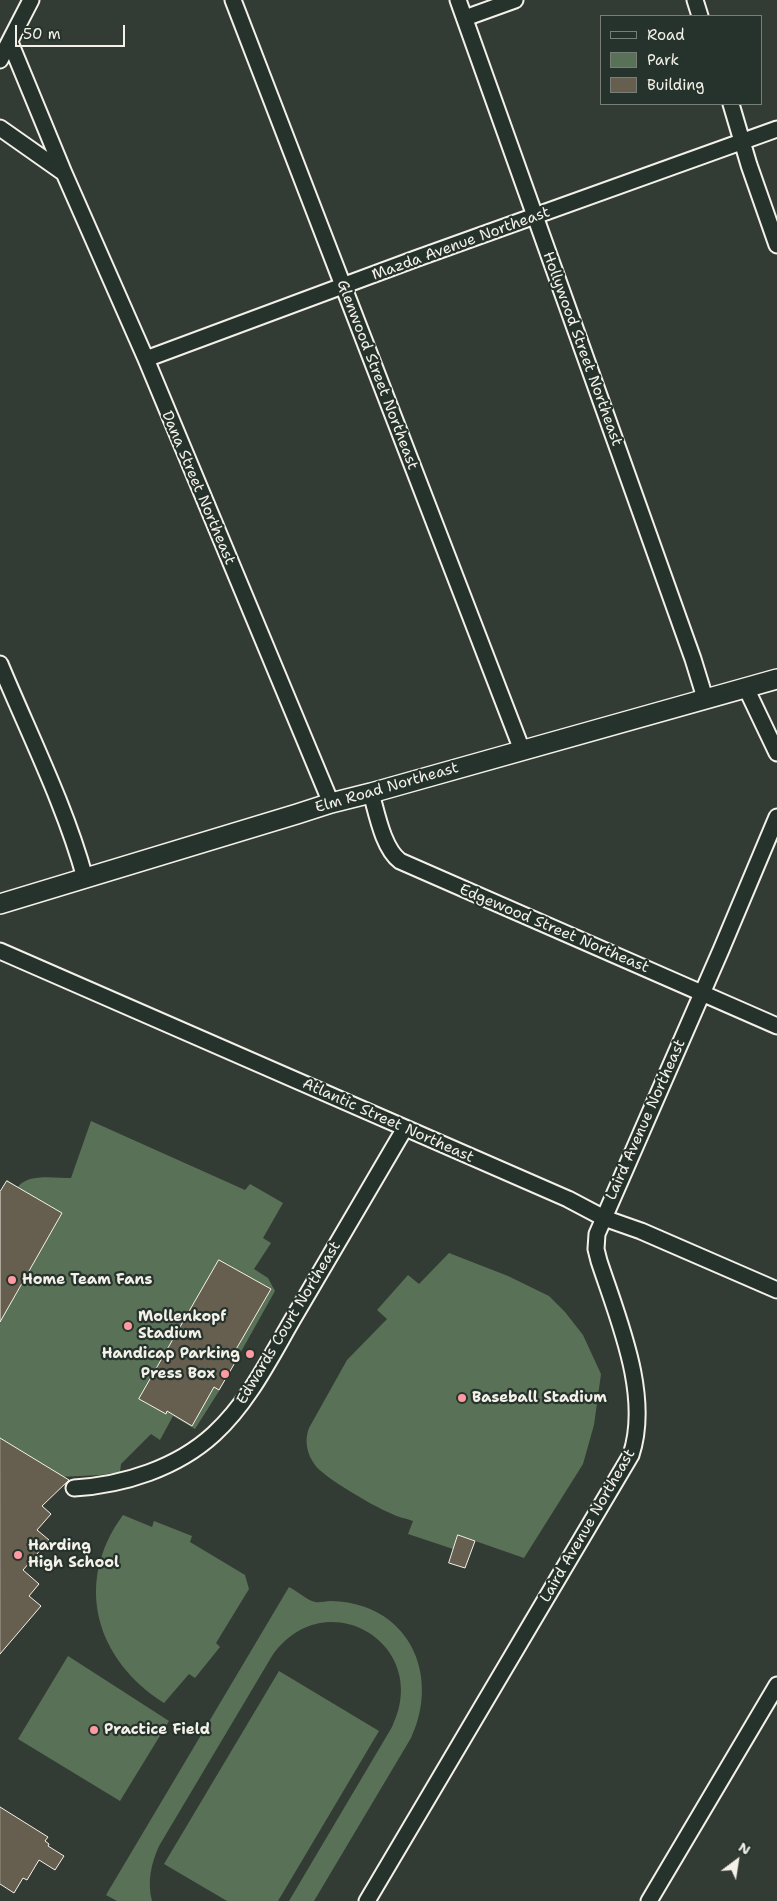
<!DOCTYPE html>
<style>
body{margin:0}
#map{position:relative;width:777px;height:1901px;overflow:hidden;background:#333c34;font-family:"Shantell Sans",sans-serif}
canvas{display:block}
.legend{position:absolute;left:600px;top:15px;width:162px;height:90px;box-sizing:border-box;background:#26332d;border:1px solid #787f78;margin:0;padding:6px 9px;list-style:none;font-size:15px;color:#f4f1e8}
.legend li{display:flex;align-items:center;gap:10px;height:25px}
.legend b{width:25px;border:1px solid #787f78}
.north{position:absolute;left:712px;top:1836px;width:50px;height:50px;-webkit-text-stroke:4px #26332d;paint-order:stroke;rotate:31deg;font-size:14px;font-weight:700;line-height:20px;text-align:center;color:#f4f1e8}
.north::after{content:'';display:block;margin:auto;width:18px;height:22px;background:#f4f1e8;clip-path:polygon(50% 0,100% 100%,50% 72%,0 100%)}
.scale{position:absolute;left:15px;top:25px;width:110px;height:22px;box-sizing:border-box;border:2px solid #f4f1e8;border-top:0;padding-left:6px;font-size:15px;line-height:18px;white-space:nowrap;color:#f4f1e8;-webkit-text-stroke:4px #26332d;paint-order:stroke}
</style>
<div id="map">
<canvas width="777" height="1901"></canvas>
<ul class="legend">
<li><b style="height:6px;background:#26332d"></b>Road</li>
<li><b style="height:14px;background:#597156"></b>Park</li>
<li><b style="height:14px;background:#665f4f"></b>Building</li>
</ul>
<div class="north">N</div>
<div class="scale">50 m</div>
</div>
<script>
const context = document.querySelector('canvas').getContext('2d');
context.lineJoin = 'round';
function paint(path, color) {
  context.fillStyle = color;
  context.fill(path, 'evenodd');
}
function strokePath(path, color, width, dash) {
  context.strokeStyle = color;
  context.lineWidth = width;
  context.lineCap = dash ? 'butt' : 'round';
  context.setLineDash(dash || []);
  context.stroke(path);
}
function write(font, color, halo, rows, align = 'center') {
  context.font = font + ' "Shantell Sans",sans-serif';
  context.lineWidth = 4.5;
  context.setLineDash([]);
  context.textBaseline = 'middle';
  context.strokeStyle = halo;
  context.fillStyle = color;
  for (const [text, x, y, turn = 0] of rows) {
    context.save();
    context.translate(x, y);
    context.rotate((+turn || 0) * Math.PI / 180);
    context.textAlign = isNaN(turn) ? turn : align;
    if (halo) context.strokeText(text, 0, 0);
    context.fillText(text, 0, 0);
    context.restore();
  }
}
const green = new Path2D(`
 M 91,1121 L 245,1190 L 250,1184 L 283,1203 L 263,1238 L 271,1243 L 254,1269 L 268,1278 L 275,1291 L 219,1391 L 195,1429 L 173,1416 L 160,1440 L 151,1434 L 121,1464 L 120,1472 L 100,1475 L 59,1477 L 26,1457 L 0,1438 L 0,1192 L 7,1180 L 18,1187 C 27,1173 56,1178 71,1178 Z
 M 449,1253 L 508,1276 L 549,1296 L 565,1312 L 583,1335 L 601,1374 L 594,1425 L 583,1464 L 524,1558 L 458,1535 L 453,1549 L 408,1534 L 413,1521 C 405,1518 397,1517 390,1513 C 375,1507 323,1477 315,1465 C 307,1454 304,1441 309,1428 L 347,1360 L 387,1319 L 377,1310 L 408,1275 L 419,1284 Z
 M 123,1515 L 152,1527 L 154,1521 L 192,1536 L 190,1542 L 245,1575 L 249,1589 L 216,1643 L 220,1647 L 195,1678 L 189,1674 L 164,1703 C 96,1660 73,1583 123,1515 Z
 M 289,1587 C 297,1591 307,1600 315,1602 C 319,1603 326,1601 331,1601 C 342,1601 354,1603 365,1607 C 420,1627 435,1688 411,1738 L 314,1901 L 289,1901 L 392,1727 C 433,1644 325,1580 272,1656 L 159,1846 C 151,1864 147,1882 152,1901 L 117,1901 L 106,1895 Z
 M 68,1656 L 169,1721 L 120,1801 L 18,1739 Z
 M 279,1671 L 379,1731 L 278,1901 L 227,1901 L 164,1864 Z`);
const building = new Path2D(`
 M 7,1181 L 62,1213 L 0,1322 L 0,1192 Z
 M 219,1260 L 271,1289 L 231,1358 L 236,1361 L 219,1390 L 214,1387 L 192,1426 L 167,1411 L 166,1414 L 139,1399 Z
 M 0,1438 L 69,1480 L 42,1506 L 51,1514 L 37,1530 L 49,1540 L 23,1570 L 39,1584 L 29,1596 L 41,1606 L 0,1654 Z
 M 458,1535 L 475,1541 L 465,1568 L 449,1563 Z
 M 0,1807 L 48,1837 L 45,1841 L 49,1844 L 48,1846 L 64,1856 L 55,1870 L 39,1860 L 27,1880 L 23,1878 L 14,1893 L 0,1884 Z`);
const minor = new Path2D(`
 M 233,0 L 522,750
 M 458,0 L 693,659 L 705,698
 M 695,0 L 700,16
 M 465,18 L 515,0
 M 10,42 L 64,173
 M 0,60 L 31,0
 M 731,104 L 749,165 L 777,245
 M 0,128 L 64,173 L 146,359 L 331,803
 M 146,359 L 415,259 L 777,129
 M 0,664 C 29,734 65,805 85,878
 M 746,688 L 777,753
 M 371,793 C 377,814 383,848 400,861 L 777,1026
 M 0,951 L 568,1199 L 604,1218 L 641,1231 L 777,1290
 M 74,1488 C 124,1485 177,1468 214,1434 C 250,1401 272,1354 297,1312 C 333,1251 369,1190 405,1128
 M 367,1901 L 631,1455 C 651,1395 618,1319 599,1261 L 596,1249 L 597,1234 L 721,950 L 777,817
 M 649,1901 L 777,1685`);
const major = new Path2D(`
 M 0,904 L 297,814 L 331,803 L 371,793 L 777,679`);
const markers = [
 [12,1280,5,"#ff9aa2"],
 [128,1326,5,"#ff9aa2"],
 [250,1354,5,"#ff9aa2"],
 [225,1374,5,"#ff9aa2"],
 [462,1398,5,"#ff9aa2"],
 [18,1555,5,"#ff9aa2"],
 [94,1730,5,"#ff9aa2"]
];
const streetNames = [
 ["Mazda Avenue Northeast",461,244,-20],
 ["Hollywood Street Northeast",582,349,70],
 ["Glenwood Street Northeast",377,375,69],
 ["Dana Street Northeast",198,488,67],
 ["Elm Road Northeast",387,788,-16],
 ["Edgewood Street Northeast",554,929,23],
 ["Laird Avenue Northeast",646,1120,-66],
 ["Atlantic Street Northeast",388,1121,24],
 ["Edwards Court Northeast",289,1323,-59],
 ["Laird Avenue Northeast",588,1526,-60]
];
const poiNames = [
 ["Home Team Fans",22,1280],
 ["Mollenkopf",138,1317],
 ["Stadium",138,1334],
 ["Handicap Parking",240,1354,"right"],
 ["Press Box",215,1374,"right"],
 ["Baseball Stadium",472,1398],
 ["Harding",28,1546],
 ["High School",28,1563],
 ["Practice Field",104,1730]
];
paint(green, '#597156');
paint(building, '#665f4f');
strokePath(building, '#f4f1e8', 1);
strokePath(minor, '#f4f1e8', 19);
strokePath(major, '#f4f1e8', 22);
strokePath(minor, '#26332d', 15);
strokePath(major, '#26332d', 19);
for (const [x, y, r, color] of markers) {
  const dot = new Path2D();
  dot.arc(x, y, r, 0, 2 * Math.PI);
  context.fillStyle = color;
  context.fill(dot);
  strokePath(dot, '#26332d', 2);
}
write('15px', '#f4f1e8', '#26332d', streetNames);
write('bold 15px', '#f4f1e8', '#26332d', poiNames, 'left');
</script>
